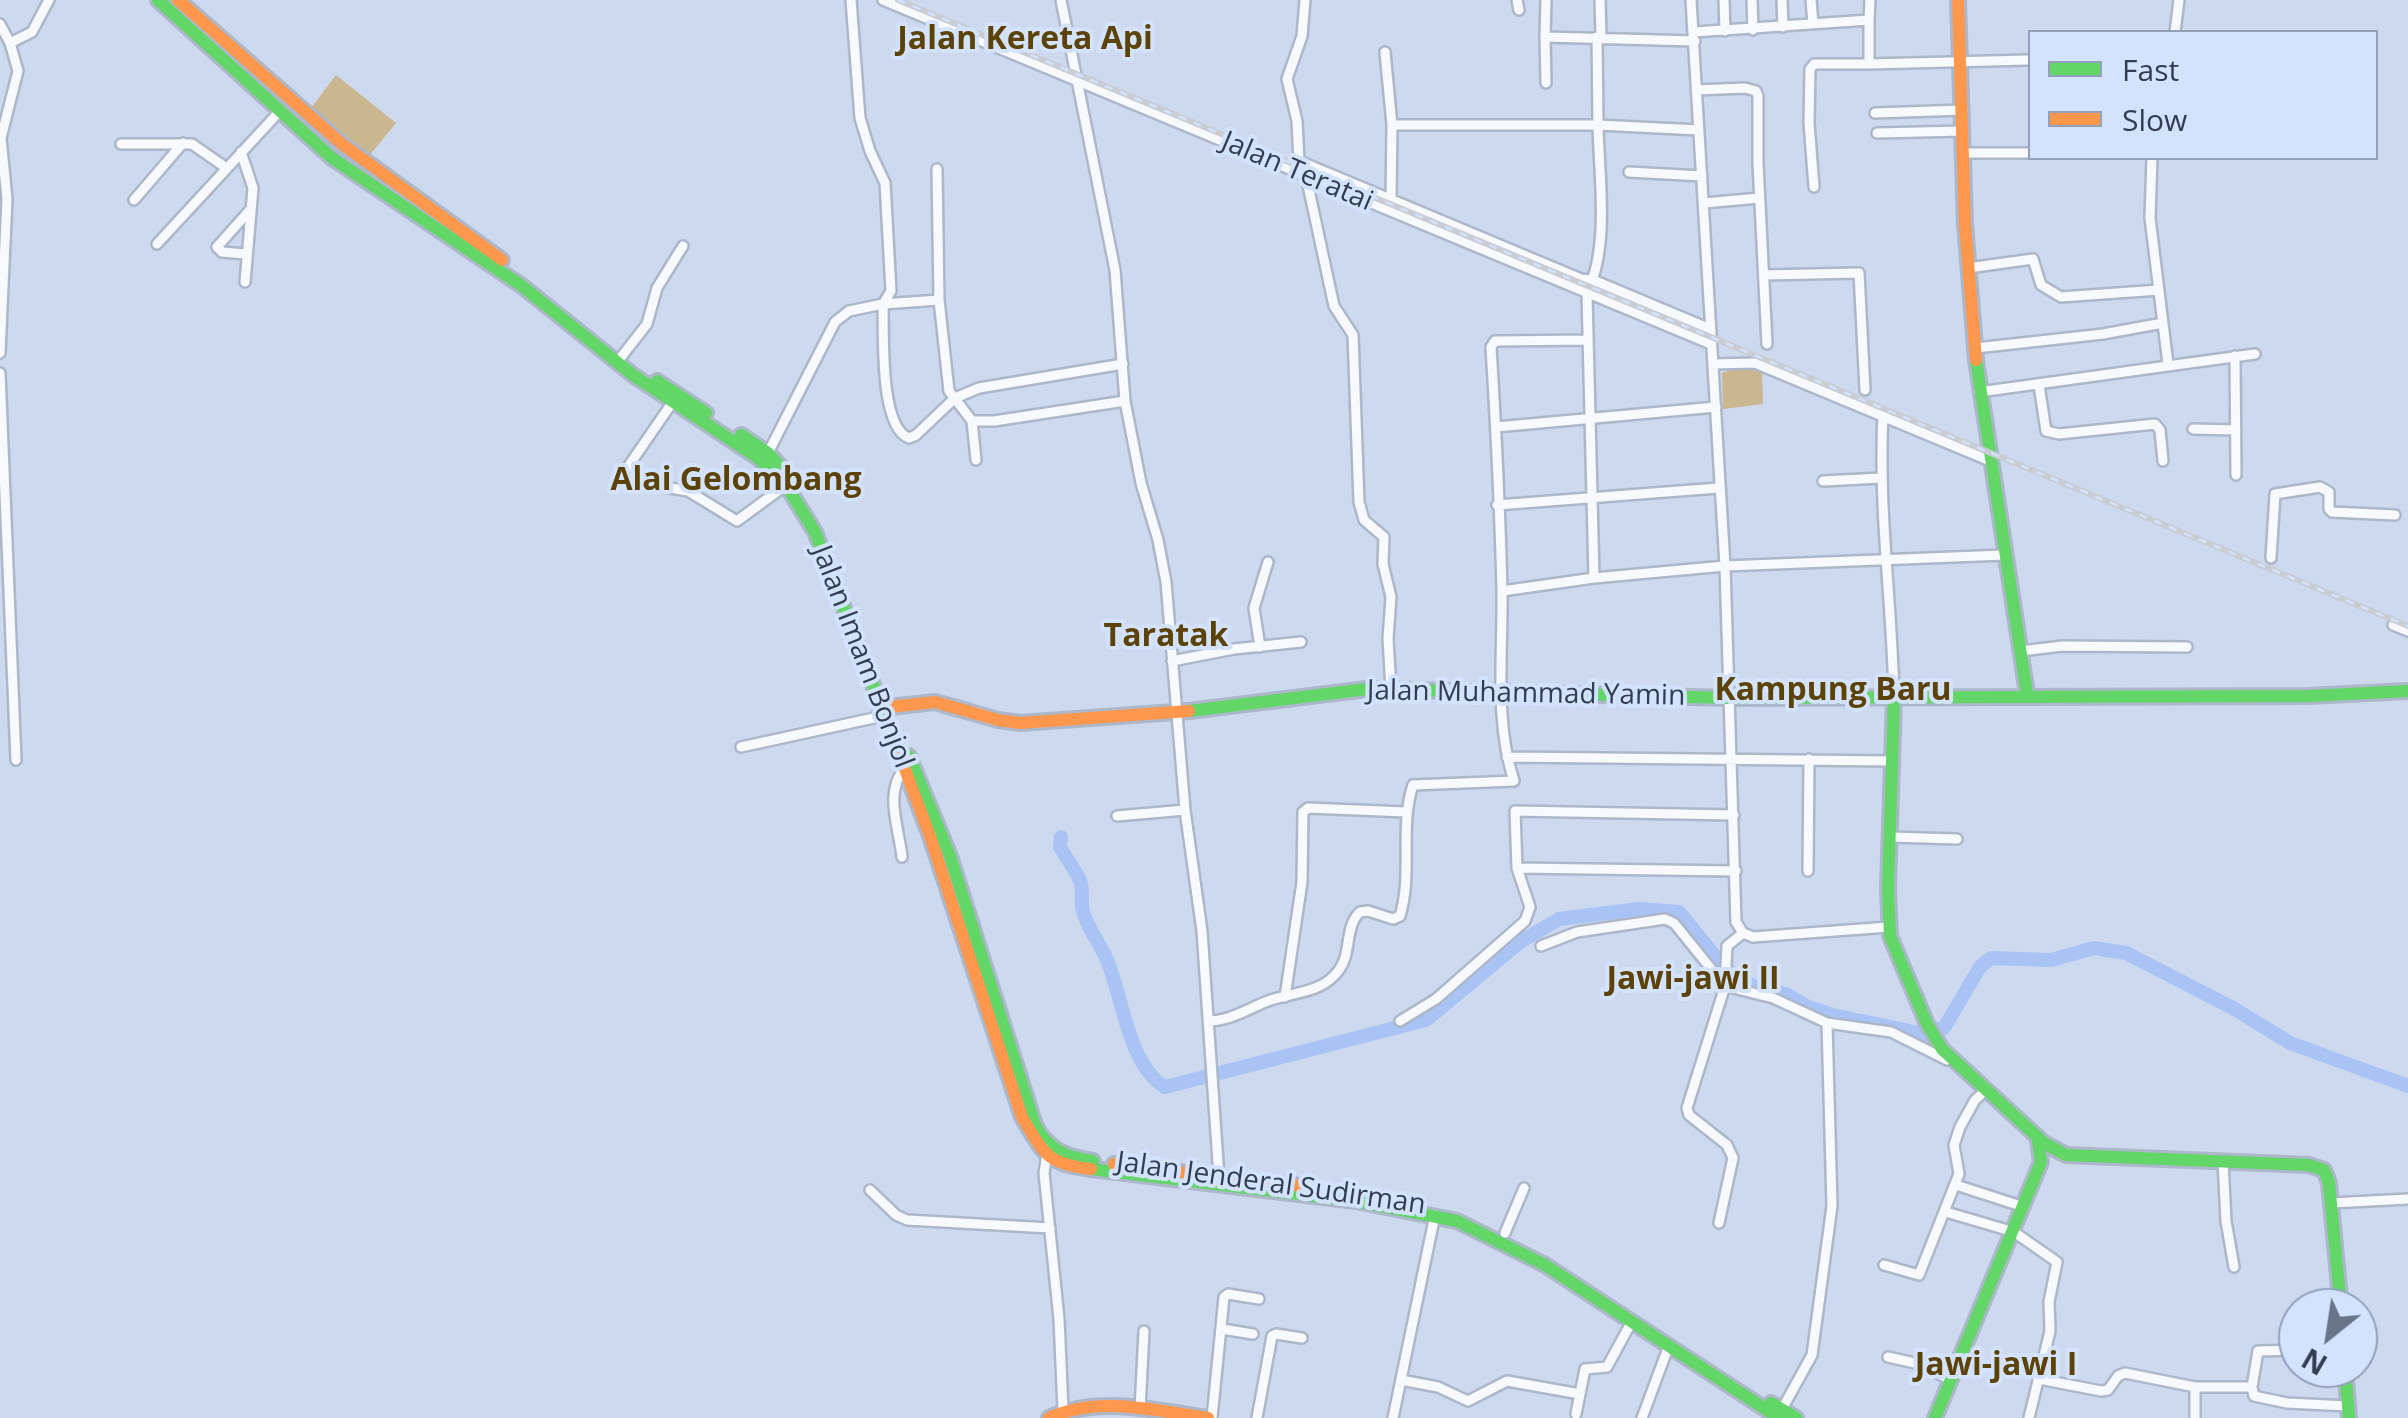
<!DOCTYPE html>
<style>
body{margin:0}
#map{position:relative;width:2408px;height:1418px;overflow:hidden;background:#cdd9ee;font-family:"Open Sans",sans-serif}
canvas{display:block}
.legend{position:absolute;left:2028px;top:30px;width:350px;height:130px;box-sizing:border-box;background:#d2e2ff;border:2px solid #92a0b9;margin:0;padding:12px 18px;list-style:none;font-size:30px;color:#323d50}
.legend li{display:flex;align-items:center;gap:20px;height:50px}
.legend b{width:50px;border:2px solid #92a0b9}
.north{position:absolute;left:2278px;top:1288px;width:100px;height:100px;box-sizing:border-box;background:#d2e2ff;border:2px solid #92a0b9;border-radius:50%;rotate:210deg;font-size:28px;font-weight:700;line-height:40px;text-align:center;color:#323d50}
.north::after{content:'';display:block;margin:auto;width:35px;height:45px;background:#687487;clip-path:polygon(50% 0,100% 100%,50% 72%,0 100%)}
</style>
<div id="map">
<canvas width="2408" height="1418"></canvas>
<ul class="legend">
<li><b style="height:12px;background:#63d668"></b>Fast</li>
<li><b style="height:12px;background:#ff974d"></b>Slow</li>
</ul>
<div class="north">N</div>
</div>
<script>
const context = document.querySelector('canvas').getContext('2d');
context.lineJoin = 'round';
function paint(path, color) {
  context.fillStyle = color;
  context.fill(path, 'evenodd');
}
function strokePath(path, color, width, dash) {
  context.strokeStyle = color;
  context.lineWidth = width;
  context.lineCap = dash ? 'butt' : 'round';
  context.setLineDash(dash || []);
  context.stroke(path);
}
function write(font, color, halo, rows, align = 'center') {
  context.font = font + ' "Open Sans",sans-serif';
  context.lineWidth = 8;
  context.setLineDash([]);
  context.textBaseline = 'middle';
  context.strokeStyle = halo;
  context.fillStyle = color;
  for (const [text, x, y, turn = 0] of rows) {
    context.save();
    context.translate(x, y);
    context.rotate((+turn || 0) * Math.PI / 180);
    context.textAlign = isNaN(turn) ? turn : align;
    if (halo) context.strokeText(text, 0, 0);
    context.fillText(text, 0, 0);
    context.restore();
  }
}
const green = new Path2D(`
 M 336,75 L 396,123 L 370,155 L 311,108 Z
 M 1740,367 L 1762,372 L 1763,404 L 1723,409 L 1722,373 Z`);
const river = new Path2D(`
 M 1061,837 L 1060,847 C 1066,858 1075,869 1080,881 C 1084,890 1080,901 1083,911 C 1088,930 1100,943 1107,960 C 1123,998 1128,1065 1165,1087 L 1426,1020 L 1520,942 L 1559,919 L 1639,909 L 1679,912 L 1719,961 L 1738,979 L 1756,987 L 1786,994 L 1808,1007 L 1833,1015 L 1924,1034 L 1944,1028 L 1980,967 L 1991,958 L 2051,960 L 2094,948 L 2126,953 L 2233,1008 L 2290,1043 L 2408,1086`);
const street = new Path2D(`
 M 883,0 L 1711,344
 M 1061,0 L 1115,270 L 1125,401 L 1141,483 L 1158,540 L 1166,582 L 1185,810 L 1202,931 L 1219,1177
 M 1305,0 L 1302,36 L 1287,79 L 1297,121 L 1299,161 L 1581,279 L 1593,280 L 1710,329
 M 1517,0 L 1519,10
 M 1546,0 L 1545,37 L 1695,41
 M 1600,0 L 1601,36
 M 1691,0 L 1725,566 L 1736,922 L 1743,933 L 1753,937 L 1889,927
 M 1724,0 L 1725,31
 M 1752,0 L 1753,30
 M 1782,0 L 1783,27
 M 1811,0 L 1813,24
 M 1869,20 L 1870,0
 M 0,24 L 10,43 L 18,71 L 1,138 L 7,199 L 0,353
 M 1694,32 L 1869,20 L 1869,64 L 2028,60
 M 2175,32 L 2179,0
 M 1545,37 L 1546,83
 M 10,43 L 32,32 L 49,0
 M 1385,52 L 1392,125 L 1391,200
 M 1696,90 L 1745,88 L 1756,91 L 1758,96 L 1758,163 L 1767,344
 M 1875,113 L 1963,110
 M 1392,125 L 1598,125 L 1597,37
 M 1877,133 L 1962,131
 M 121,144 L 192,144 L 225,167
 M 241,152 L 253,188 L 245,282
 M 1963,153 L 2030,153
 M 2152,158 L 2150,218 L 2168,364
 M 937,169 L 939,300 L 949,391 L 972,421 L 994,421 L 1125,401
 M 1629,172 L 1702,176
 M 1306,176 L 1334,306 L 1353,335 L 1359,502 L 1364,520 L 1384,537 L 1383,564 L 1391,597 L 1388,639 L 1391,689
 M 1814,187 L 1809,123 L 1810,69 L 1814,64 L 1869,64
 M 134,200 L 183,143
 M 1704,203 L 1759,198
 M 157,244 L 279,112
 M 246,254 L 222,252 L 217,247 L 250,210
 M 1968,268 L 2033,259 L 2041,285 L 2061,297 L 2159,290
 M 1764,275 L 1859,273 L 1865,390
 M 939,300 L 883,304 C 884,333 879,427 909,438 L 916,435 L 955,398 L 979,388 L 1123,364
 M 1976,348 L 2103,334 L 2163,323
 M 622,356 L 647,324 L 657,288 L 683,246
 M 2235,356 L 2236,475
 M 1713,364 L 1755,363 L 1988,460
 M 0,373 L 16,760
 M 2039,385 L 2046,431 L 2059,434 L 2155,424 L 2160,430 L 2163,461
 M 1979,392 L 2255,354
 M 672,403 L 623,474 L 623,480 L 688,491 L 737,521 L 786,485
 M 1883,415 C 1878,509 1892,603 1894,697
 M 972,421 L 976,460
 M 1496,427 L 1716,407
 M 2193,429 L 2236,430
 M 768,453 L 835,322 L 849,311 L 883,304 L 891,291 L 885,183 L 870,151 L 860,118 L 851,0
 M 1823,481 L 1881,478
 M 1497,505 L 1718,488
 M 2271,558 L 2275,494 L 2320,487 L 2329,492 L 2329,509 L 2332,512 L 2395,515
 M 1594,578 L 1587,294 C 1610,244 1599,178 1598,125 L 1699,130
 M 1502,591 L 1594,578 L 1725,566 L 2004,555
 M 2393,625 L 2408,631
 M 1260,647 L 1254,608 L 1268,562
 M 2021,651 L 2062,646 L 2187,647
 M 1172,661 L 1234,649 L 1301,642
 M 741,747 L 883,716
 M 1507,757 L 1892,761
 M 1734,815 L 1515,811 L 1517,868 L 1736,871
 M 1117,816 L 1185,810
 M 1891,837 L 1957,839
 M 902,857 C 899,828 884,793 904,769
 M 1808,871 L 1809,759
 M 1541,946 L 1577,932 L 1665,919 L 1674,923 L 1725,986 L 1773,998 L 1827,1023 L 1891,1032 L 1947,1060
 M 1285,997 L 1302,882 L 1303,812 L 1308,808 L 1406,812
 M 1208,1021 C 1230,1021 1247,1009 1268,1001 C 1292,992 1322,994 1339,970 C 1352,953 1344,927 1360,912 L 1368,911 L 1393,919 L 1400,916 C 1413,873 1399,827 1413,785 L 1514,781 C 1494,721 1503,653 1502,591 C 1500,510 1496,428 1491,347 L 1495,341 L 1587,340
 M 1400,1021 L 1436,999 L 1525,921 L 1530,907 L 1517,868
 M 1047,1154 L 1044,1173 L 1059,1319 L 1063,1410
 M 2223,1161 L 2226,1221 L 2234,1267
 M 1956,1185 L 2024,1207
 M 870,1190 L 896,1215 L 907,1220 L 1050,1228
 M 2331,1203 L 2408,1199
 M 1946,1212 L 2014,1232 L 2057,1262 L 2049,1302 L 2050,1331 L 2029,1418
 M 1719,1223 L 1733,1158 L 1727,1145 L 1689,1115 L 1687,1108 L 1725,986 L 1727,946 L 1743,933
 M 1505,1233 L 1524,1188
 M 1884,1265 L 1919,1275 L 1959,1174 L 1954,1145 L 1960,1127 L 1975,1100 L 1986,1090
 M 1222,1329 L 1253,1334
 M 2298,1350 L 2258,1351 L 2252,1387 L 2254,1396 L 2287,1403 L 2348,1406
 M 1888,1357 L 1919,1364 L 1951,1380
 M 2039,1379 L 2101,1391 L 2108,1390 L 2118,1376 L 2125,1373 L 2195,1387
 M 1401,1380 L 1438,1387 L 1468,1401 L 1507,1381 L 1580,1394
 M 1140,1409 L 1144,1331
 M 1781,1411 L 1812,1355 L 1832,1206 L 1827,1023
 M 1576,1414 L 1585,1369 L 1607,1367 L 1631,1323
 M 1212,1418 L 1224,1297 L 1228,1294 L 1259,1299
 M 1257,1418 L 1272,1336 L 1276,1334 L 1302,1338
 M 1393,1418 L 1435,1215
 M 1642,1418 L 1668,1348
 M 2195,1418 L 2195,1387 L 2252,1387`);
const fast = new Path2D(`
 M 158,0 L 332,158 L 522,286 L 633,375 L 758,458 L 786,485 L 815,532 L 894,740
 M 1976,360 L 2027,694
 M 657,381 L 706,413
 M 741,435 L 768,453 L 796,483
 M 1894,697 L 1888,889 L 1890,936 L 1927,1024 L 1942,1049 L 2044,1143 L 2066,1155 L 2309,1165 L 2324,1170 L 2329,1183 L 2341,1308
 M 1189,711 L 1367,689 L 1730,698 L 2308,696 L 2408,691
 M 909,756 L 950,856 L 1035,1125 C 1048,1150 1066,1157 1093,1161
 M 1091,1169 L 1356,1201 L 1457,1221 L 1545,1265 L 1779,1418
 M 2345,1368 L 2349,1418
 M 1771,1403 L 1796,1418
 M 1935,1418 L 2041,1162 L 2038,1141`);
const slow = new Path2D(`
 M 178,0 L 342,144 L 502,260
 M 1958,0 L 1965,224 L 1976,360
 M 880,708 L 935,702 L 998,720 L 1020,723 L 1189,711
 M 894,740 L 930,836 L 1022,1117 C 1044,1154 1047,1164 1091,1169
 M 1114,1164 L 1202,1175
 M 1228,1178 L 1311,1187
 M 1049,1418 C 1100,1395 1155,1411 1208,1418`);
const rail = new Path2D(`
 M 898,0 L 2408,626`);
const streetNames = [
 ["Jalan Teratai",1297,172,23],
 ["Jalan Imam Bonjol",862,657,69],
 ["Jalan Muhammad Yamin",1526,694,1],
 ["Jalan Jenderal Sudirman",1271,1184,8]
];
const quarterNames = [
 ["Jalan Kereta Api",1025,40],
 ["Alai Gelombang",736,481],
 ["Taratak",1166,637],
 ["Kampung Baru",1833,691],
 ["Jawi-jawi II",1693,980],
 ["Jawi-jawi I",1996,1366]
];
paint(green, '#cab78f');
strokePath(river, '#a9c3f5', 14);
strokePath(street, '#acb7c9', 14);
strokePath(fast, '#acb7c9', 18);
strokePath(slow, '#acb7c9', 18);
strokePath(street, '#f8f9fc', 9);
strokePath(fast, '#63d668', 12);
strokePath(slow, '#ff974d', 12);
strokePath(rail, '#c9ccd3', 6);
strokePath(rail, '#d2e2ff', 2.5, [8]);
write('28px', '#323d50', '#d2e2ff', streetNames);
write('bold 32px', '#5c4204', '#d2e2ff', quarterNames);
</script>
